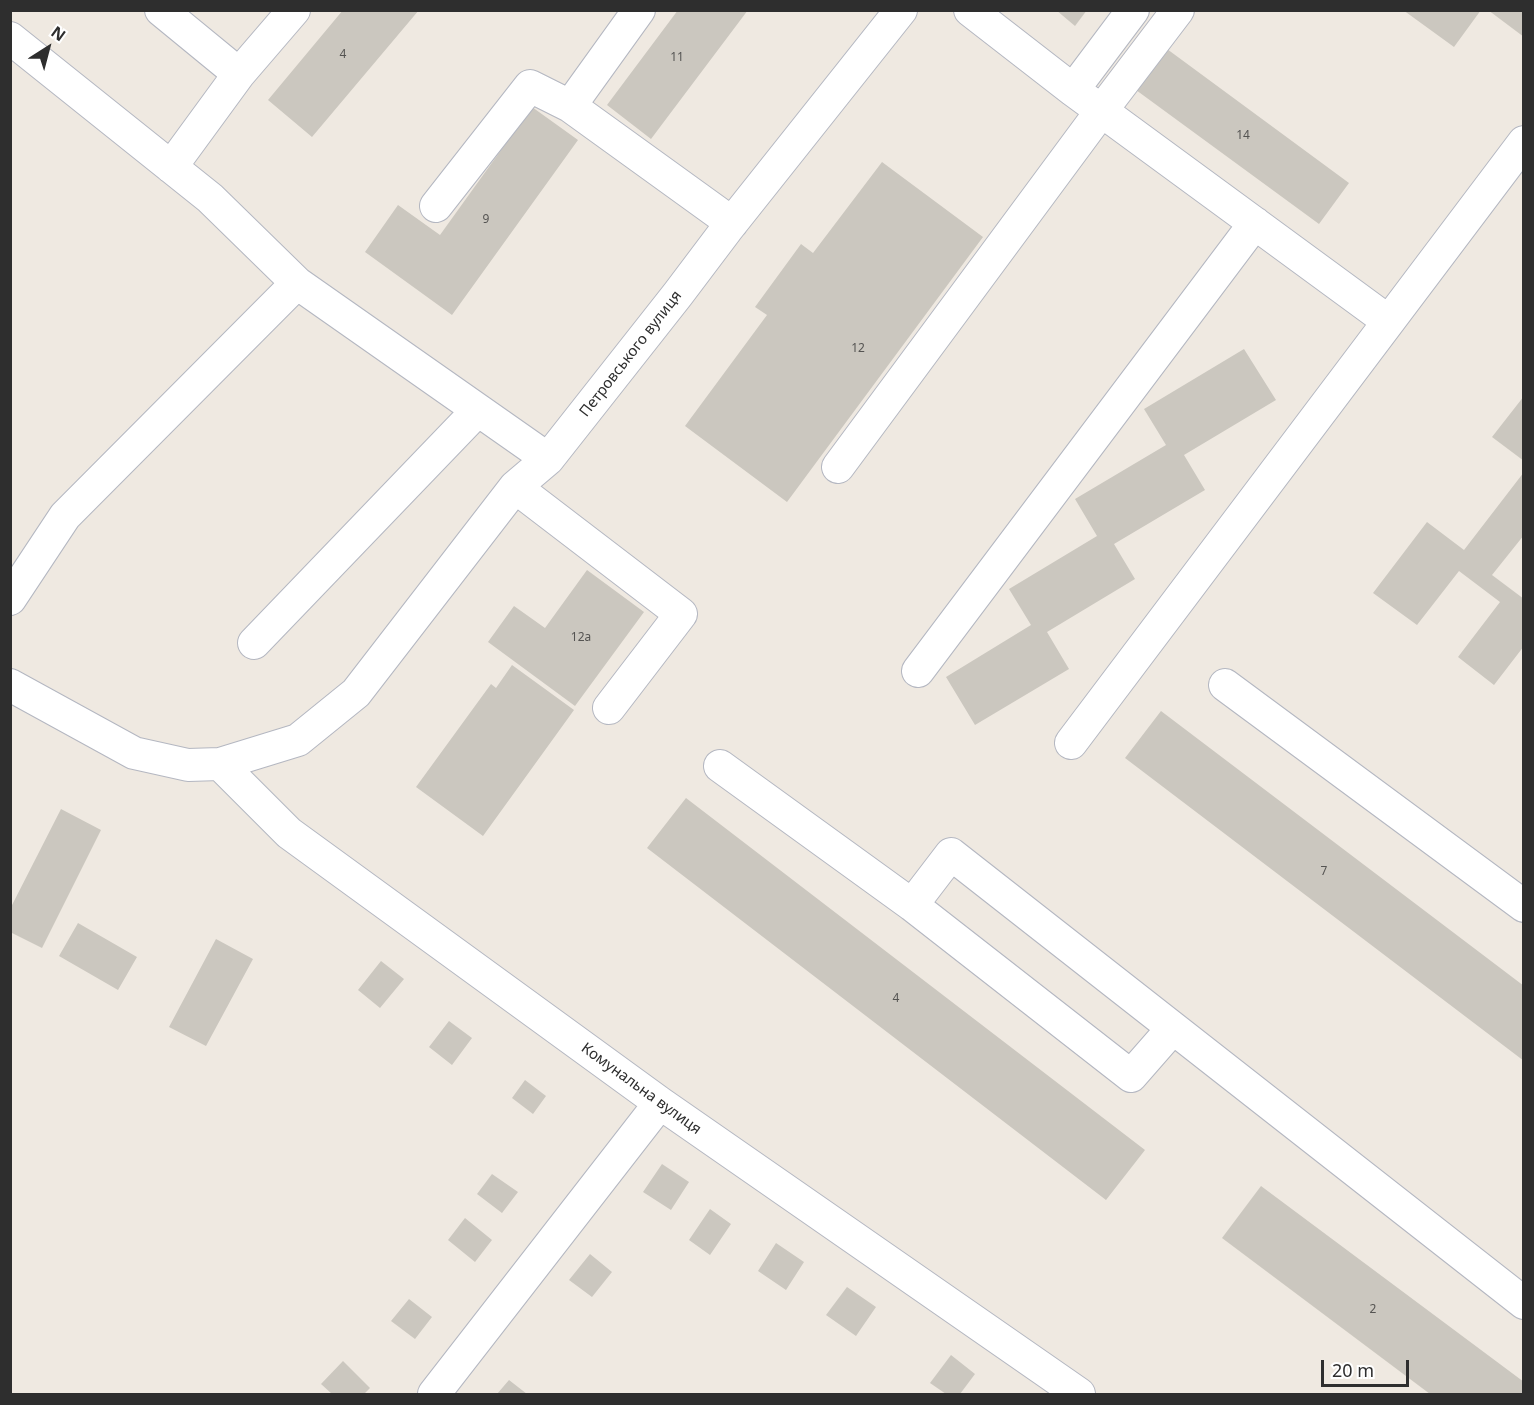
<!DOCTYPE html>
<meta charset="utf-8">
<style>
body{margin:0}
#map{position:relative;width:1534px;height:1405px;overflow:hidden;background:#efe9e1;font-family:"Noto Sans",sans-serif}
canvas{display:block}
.frame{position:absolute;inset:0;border:12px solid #2e2e2e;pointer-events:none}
.north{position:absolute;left:18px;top:18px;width:60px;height:60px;-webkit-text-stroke:4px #fff;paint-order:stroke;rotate:36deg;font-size:16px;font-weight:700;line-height:24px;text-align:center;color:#2e2e2e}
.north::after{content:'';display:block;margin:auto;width:21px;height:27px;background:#2e2e2e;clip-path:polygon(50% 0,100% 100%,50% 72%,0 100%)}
.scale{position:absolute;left:1321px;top:1360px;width:88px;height:27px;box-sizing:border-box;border:3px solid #2e2e2e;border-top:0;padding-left:8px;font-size:18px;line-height:21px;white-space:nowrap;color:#2e2e2e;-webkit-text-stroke:4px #fff;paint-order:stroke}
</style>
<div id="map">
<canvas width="1534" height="1405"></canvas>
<div class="frame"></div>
<div class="north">N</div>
<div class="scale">20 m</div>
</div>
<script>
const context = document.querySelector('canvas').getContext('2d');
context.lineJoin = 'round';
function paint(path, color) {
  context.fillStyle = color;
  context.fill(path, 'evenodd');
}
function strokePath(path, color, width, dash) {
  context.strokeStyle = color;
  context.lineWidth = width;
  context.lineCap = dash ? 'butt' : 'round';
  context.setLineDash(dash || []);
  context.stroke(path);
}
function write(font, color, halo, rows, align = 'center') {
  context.font = font + ' "Noto Sans",sans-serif';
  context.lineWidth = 5;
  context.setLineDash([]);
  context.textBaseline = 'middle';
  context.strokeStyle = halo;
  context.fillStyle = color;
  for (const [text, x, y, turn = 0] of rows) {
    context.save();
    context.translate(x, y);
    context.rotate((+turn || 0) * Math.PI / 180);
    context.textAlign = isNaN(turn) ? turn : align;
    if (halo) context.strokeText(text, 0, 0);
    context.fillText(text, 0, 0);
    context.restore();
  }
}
const building = new Path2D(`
 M 343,10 L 419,10 L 312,137 L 268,100 Z
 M 678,10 L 748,10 L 651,139 L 607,105 Z
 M 1056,10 L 1087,10 L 1075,26 Z
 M 1403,10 L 1481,10 L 1454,47 Z
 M 1488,10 L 1524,10 L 1524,37 Z
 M 1167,49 L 1349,183 L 1319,224 L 1136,90 Z
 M 532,107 L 578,140 L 452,315 L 365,252 L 398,205 L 440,235 Z
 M 882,162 L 983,237 L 787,502 L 685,426 L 767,315 L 755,307 L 801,244 L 813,253 Z
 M 1244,349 L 1276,400 L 1184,455 L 1205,490 L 1114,544 L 1135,579 L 1047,632 L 1069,669 L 975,725 L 946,677 L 1031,625 L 1009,589 L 1097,536 L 1075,499 L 1166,445 L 1144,409 Z
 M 1524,396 L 1524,461 L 1492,437 Z
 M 1524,472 L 1524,535 L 1492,575 L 1524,599 L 1524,646 L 1494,685 L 1458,657 L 1500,602 L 1459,571 L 1417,625 L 1373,593 L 1427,522 L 1464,550 Z
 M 587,570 L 644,612 L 575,706 L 488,642 L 514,606 L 545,628 Z
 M 512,665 L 574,710 L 483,836 L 416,787 L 491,684 L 496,688 Z
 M 1161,711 L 1524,986 L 1524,1061 L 1125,758 Z
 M 686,798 L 1145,1150 L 1106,1200 L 647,848 Z
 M 61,809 L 101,830 L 42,948 L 10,932 L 10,909 Z
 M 78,923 L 137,957 L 118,990 L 59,956 Z
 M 216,939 L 253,959 L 206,1046 L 169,1027 Z
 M 381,961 L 404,979 L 380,1008 L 358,990 Z
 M 449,1021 L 472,1038 L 452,1065 L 429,1047 Z
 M 525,1080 L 546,1096 L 533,1114 L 512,1098 Z
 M 662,1164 L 689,1182 L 671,1210 L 643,1192 Z
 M 492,1174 L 518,1192 L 502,1213 L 477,1194 Z
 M 1261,1186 L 1524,1382 L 1524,1394 L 1430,1394 L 1222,1238 Z
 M 710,1209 L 731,1224 L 710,1255 L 689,1240 Z
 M 465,1218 L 492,1240 L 475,1262 L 448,1240 Z
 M 776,1243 L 804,1262 L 786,1290 L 758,1271 Z
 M 590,1254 L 612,1272 L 592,1297 L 569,1280 Z
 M 847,1287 L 876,1307 L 856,1336 L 826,1315 Z
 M 409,1299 L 432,1317 L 415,1339 L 391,1321 Z
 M 951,1355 L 975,1374 L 960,1394 L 946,1394 L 930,1383 Z
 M 343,1361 L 370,1388 L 364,1394 L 332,1394 L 321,1384 Z
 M 509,1380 L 527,1394 L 497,1394 Z`);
const minor = new Path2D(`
 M 161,10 L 239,74 L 171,167
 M 639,10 L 570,106 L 732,223
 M 970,10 L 1073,90 L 1388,321
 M 10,38 L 210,198 L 297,283 L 548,459
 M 239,74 L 294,10
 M 1073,90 L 1133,10
 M 436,206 L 530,86 L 570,106
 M 838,467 L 1102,110 L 1178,10
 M 515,487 L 681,614 L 609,708
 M 10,599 L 65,516 L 297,283
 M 254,643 L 478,410
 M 918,671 L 1255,223
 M 10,685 L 134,753 L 188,765 L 220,764 L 298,740 L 356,693 L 515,487 L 548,459 L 678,294 L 727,229 L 901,10
 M 1225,685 L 1524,906
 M 1071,743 L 1524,142
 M 220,764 L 289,833 L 660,1103 L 1079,1394
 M 720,766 L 912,905
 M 1173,1028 L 1131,1076 L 912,905 L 951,854 L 1524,1303
 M 434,1394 L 660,1103`);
const numberNames = [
 ["4",343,55],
 ["11",677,58],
 ["14",1243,136],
 ["9",486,220],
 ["12",858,349],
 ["12а",581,638],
 ["7",1324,872],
 ["4",896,999],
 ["2",1373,1310]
];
const streetNames = [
 ["Петровського вулиця",631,354,-52],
 ["Комунальна вулиця",641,1089,36]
];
paint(building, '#cbc7bf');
strokePath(minor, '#b4b7c1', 34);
strokePath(minor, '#fff', 32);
write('12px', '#555452', null, numberNames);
write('15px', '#2e2e2e', '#fff', streetNames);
</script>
